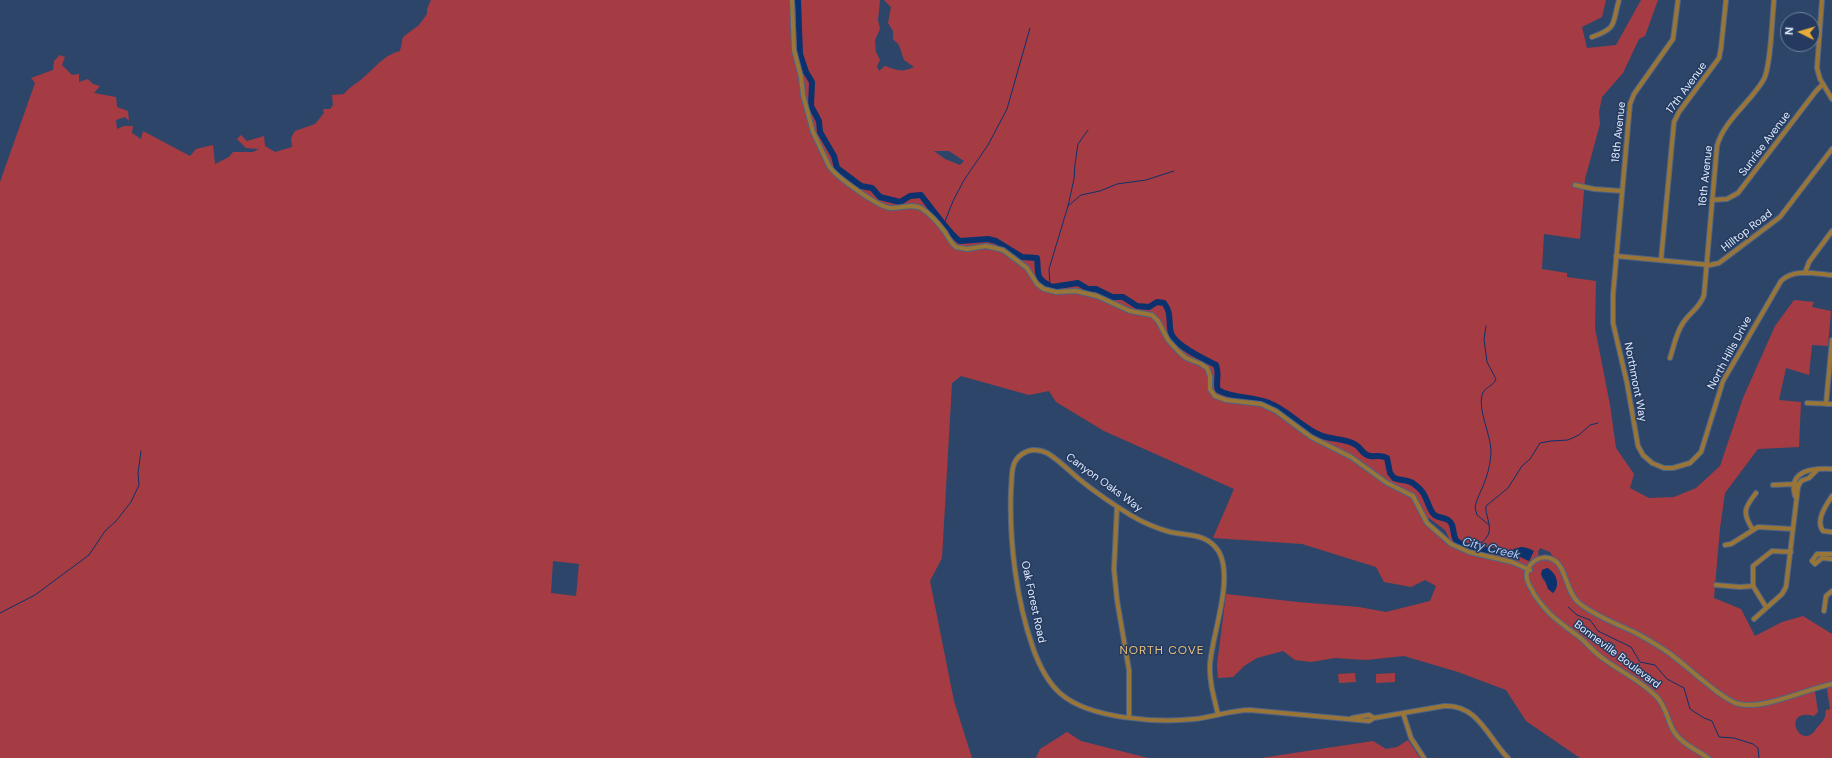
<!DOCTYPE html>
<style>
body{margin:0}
#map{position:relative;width:1832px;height:758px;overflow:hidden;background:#2e456a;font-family:"DM Sans",sans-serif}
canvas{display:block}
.north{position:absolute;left:1780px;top:12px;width:40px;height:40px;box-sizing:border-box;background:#243a5e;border:1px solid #70829e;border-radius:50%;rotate:275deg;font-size:11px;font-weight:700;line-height:16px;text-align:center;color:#e1edff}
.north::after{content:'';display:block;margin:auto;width:14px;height:18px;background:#e7ac37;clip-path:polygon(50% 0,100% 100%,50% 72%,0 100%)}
</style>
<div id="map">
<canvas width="1832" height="758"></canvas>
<div class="north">N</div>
</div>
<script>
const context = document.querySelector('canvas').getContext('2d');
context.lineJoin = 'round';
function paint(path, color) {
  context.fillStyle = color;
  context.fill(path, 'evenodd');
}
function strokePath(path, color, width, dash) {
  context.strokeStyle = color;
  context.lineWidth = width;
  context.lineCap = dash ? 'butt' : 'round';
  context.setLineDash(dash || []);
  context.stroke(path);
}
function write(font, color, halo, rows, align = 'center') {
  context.font = font + ' "DM Sans",sans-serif';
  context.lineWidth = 3;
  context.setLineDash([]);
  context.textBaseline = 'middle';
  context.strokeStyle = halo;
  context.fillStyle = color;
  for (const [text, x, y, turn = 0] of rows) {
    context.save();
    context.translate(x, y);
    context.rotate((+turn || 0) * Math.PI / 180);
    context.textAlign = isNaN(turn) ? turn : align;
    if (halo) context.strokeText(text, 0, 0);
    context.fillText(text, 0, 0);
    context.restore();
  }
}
const green = new Path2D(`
 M 431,0 L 880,0 L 878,20 L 880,29 L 875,40 L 876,52 L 880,60 L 877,66 L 879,71 L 885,66 C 897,70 902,73 914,67 L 904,60 L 899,45 L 893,39 L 893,31 L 888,23 L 891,7 L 884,0 L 1606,0 L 1602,17 L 1582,27 L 1587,48 L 1616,45 L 1641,0 L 1658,0 L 1645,36 L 1639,39 L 1623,73 L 1602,97 L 1599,112 L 1600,124 L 1585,179 L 1580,239 L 1544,234 L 1542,269 L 1567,273 L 1567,277 L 1596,281 L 1595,328 L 1610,405 L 1616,448 L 1634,474 L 1630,488 L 1649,498 L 1674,497 L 1696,488 L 1720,466 L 1743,398 L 1775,326 L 1794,300 L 1814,302 L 1812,307 L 1831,311 L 1828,346 L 1812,345 L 1809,375 L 1786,368 L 1779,400 L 1801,402 L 1799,447 L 1758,449 L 1725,493 L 1720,528 L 1714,598 L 1741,609 L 1755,636 L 1782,622 L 1803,616 L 1832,634 L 1832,684 L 1812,690 L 1815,692 L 1818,712 L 1814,716 C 1780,707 1800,753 1816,729 C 1819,725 1825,720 1825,716 C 1826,714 1825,712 1826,710 L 1830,709 L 1827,689 L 1832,685 L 1832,758 L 1580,758 L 1526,721 L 1506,690 L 1458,672 L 1404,656 L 1366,660 L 1335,658 L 1311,662 L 1295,660 L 1283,651 L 1257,658 L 1244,666 L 1233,677 L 1218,678 L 1217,665 L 1226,594 L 1298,602 L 1359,607 L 1386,612 L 1430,601 L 1436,586 L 1425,580 L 1411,587 L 1384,582 L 1376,567 L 1302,544 L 1213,538 L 1234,489 L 1104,431 L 1056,402 L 1049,391 L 1029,395 L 961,376 L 952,383 L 942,558 L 930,581 L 954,701 L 972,758 L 0,758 L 0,182 L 35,83 L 31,78 L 53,70 L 54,61 L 60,55 L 65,57 L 62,65 L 72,75 L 79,74 L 79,82 L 88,79 L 93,84 L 100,86 L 94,93 L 116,97 L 117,107 L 128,111 L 129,121 L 125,117 L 116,120 L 117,129 L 124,126 L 133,126 L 132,133 L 141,139 L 143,131 L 190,156 L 196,149 L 213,145 L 215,164 L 229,157 L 233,152 L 253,152 L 259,149 L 246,148 L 237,139 L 241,135 L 247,141 L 264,136 L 265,146 L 275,152 L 292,147 L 291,138 L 295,131 L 315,124 L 324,113 L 323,109 L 330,109 L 333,105 L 332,95 L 344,94 C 349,87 358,83 365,76 C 377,66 384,55 400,51 L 403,37 L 419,25 L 427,14 L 427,9 ZM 934,151 L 949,151 L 964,161 L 960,165 L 945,159 ZM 1429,518 L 1445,530 L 1449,538 L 1445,543 L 1423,521 ZM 1524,547 L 1530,549 L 1531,558 L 1529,561 L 1518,556 L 1505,553 L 1516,548 ZM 1540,548 L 1550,552 L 1554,559 L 1539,558 L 1538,552 ZM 553,561 L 579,564 L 576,596 L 551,593 ZM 1547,568 C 1556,573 1561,585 1553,593 L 1542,578 L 1543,570 Z
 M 1355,673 L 1356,682 L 1339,683 L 1338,674 Z
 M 1395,673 L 1395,682 L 1376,683 L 1376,674 Z
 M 1067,732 L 1081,741 L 1148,758 L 1036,758 L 1040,749 Z
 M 1408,740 L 1420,758 L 1261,758 L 1373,741 L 1386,749 L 1397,747 Z`);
const water = new Path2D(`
 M 1521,547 L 1530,549 L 1534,551 L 1529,561 L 1516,555 L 1505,553 Z
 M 1547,568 C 1556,572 1561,585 1553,593 L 1548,589 L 1545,580 L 1541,575 L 1542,570 Z`);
const stream = new Path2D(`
 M 1068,206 L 1074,179 L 1075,164 L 1078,144 L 1088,130
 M 944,224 L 953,201 L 964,180 L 988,145 L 1007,109 L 1030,28
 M 1050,286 L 1049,269 L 1068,206 L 1081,195 L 1100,191 L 1117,184 L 1146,180 L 1174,171
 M 1486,326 L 1484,339 L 1487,362 L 1496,379 C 1494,386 1484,387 1482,395 C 1478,410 1490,433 1491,450 C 1491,459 1489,470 1486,478 C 1483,488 1477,497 1475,507 L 1477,515 L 1489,525
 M 1480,548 C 1481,540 1488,539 1489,532 C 1491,524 1485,514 1486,506 L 1508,488 L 1522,466 L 1530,459 L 1540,443 L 1551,441 L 1568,440 L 1579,435 L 1590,425 L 1598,423
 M 1568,607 L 1577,615 L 1590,620 L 1598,631 L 1631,647 L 1640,662 L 1655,665 L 1667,679 L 1684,688 L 1690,709 L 1704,718 L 1712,721 L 1719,737 L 1734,738 L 1753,744 L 1758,748 L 1759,758
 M 0,613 L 35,595 L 89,555 L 105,531 L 116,521 L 131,502 L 139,485 L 138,473 L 141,451`);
const river = new Path2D(`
 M 798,0 L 800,54 L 806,72 L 812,82 L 811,106 L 819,121 L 820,132 L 834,156 L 837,168 L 861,186 L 872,188 L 880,197 L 900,202 L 910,196 L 921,195 C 928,204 952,237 960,241 L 988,239 L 996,241 L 1022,257 L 1037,258 C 1039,273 1034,278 1052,287 L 1078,283 L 1088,289 L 1096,289 L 1112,297 L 1123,297 L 1137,306 L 1149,307 L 1157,302 L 1164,303 C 1172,313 1168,322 1171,333 C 1175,346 1204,359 1216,365 C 1220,374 1215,382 1218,390 C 1231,398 1254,397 1269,403 C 1288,410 1301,427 1320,435 C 1331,440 1346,438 1356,445 C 1361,448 1363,455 1370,456 C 1376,457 1381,454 1387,458 L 1390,473 L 1394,478 C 1400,481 1408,479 1414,484 C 1427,493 1425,500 1432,512 C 1436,519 1442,516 1448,520 C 1455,524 1452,534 1456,540 C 1462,548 1502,553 1513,553`);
const minor = new Path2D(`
 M 792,0 L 794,50 L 801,77 L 803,95 L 813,132 L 829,166 C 836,177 877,206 890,208 C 900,209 911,203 921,208 C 929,213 939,224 945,232 C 948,237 951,243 956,247 L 967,249 L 986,246 L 1003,250 L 1027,268 L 1037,284 L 1044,289 L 1056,292 L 1076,291 L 1097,296 L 1130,311 L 1152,315 L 1158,321 L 1168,340 L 1179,352 L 1186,358 L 1201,364 L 1207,368 L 1210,376 L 1210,389 L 1215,396 L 1226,400 L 1261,404 L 1276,411 L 1311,437 L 1351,457 L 1387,483 L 1413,496 L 1427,523 L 1451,544 L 1469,552 L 1512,562 L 1530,570
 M 1678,0 L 1673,39 L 1634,94 L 1630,104 L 1613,295 L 1613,323 L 1627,383 L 1638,446 L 1643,455 L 1652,463 L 1664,468 L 1673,468 L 1690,463 L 1701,452 L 1723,381 L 1781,281 C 1794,268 1815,274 1832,275
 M 1822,0 L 1817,68 L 1820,79 L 1832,99
 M 1592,37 C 1618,28 1612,24 1619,0
 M 1575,185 L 1594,189 L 1622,191
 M 1712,200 L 1727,199 L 1738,193 L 1816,91 L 1823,84
 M 1616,256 L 1710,265 L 1719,263 L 1780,217 L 1832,149
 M 1661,260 L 1674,122 L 1679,112 L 1719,58 L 1721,48 L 1726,0
 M 1805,273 L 1809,262 L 1832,231
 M 1670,358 C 1674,346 1676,333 1683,323 C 1690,312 1700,308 1704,295 L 1717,146 C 1724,120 1751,102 1764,79 C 1771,65 1772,18 1774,0
 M 1807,403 L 1832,404
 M 1826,404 L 1832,340
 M 1773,485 L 1796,484
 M 1795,496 C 1788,470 1812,468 1832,469
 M 1832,496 C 1826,505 1815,521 1823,531 L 1832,532
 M 1117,507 L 1114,569 L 1117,600 L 1129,670 L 1129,717
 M 1753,530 C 1742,513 1744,508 1756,493
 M 1725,545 L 1731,544 L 1758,527 L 1793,529
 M 1832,554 L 1817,554 L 1812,561 L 1815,564 L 1822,558 L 1832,559
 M 1716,585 L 1740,587 L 1753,586
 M 1766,607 L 1753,586 L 1753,566 L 1772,551 L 1791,552
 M 1824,611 L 1826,596 L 1832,591
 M 1754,619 L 1782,594 L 1786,587 L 1798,487 L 1801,481 L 1809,478 L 1818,469
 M 1403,713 L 1411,738 L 1424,758
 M 1218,714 C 1214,698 1209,681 1210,664 C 1212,635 1234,579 1219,552 C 1208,533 1188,536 1170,532 C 1156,528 1144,523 1132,516 C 1114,505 1096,493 1079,479 C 1069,471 1058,459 1047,453 C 1043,451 1038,450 1034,450 C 1026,450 1017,456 1014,464 C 1011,471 1012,481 1011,489 C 1009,540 1016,599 1033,648 C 1039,665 1047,682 1061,694 C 1090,719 1158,723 1195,719 C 1214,717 1231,710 1250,710 L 1369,721 L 1374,718 L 1444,706 C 1478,704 1488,738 1508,758
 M 1352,718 L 1369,715 L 1374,718
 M 1708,758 C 1696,749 1681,744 1673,730 C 1667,719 1666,706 1656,696 C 1640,680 1619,671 1601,657 C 1593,651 1586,642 1578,636 C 1558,621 1548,615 1534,594 C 1532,589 1528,585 1527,579 C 1524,565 1540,552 1554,560 C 1566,567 1566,592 1579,603 C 1595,616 1617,624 1636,633 C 1647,639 1659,646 1669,653 C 1686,665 1722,700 1739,704 C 1763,710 1807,689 1832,684`);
const streetNames = [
 ["17th Avenue",1687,88,-54],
 ["18th Avenue",1619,132,-84],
 ["Sunrise Avenue",1765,144,-53],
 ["16th Avenue",1706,176,-84],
 ["Hilltop Road",1747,231,-38],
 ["North Hills Drive",1730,353,-62],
 ["Northmont Way",1635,382,79],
 ["Canyon Oaks Way",1104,483,36],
 ["Oak Forest Road",1033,602,78],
 ["Bonneville Boulevard",1617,655,37]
];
const waterNames = [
 ["City Creek",1491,549,14]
];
const neighbourhoodNames = [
 ["NORTH COVE",1162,651]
];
paint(green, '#a63c43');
paint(water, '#0b316e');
strokePath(stream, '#0b316e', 1);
strokePath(river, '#0b316e', 6);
strokePath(minor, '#4e6385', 6);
strokePath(minor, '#997638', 4);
write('11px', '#e1edff', '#243a5e', streetNames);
write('italic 12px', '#b1cdf9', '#243a5e', waterNames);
context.letterSpacing = '1px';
write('12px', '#ebc27c', '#243a5e', neighbourhoodNames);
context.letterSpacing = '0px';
</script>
